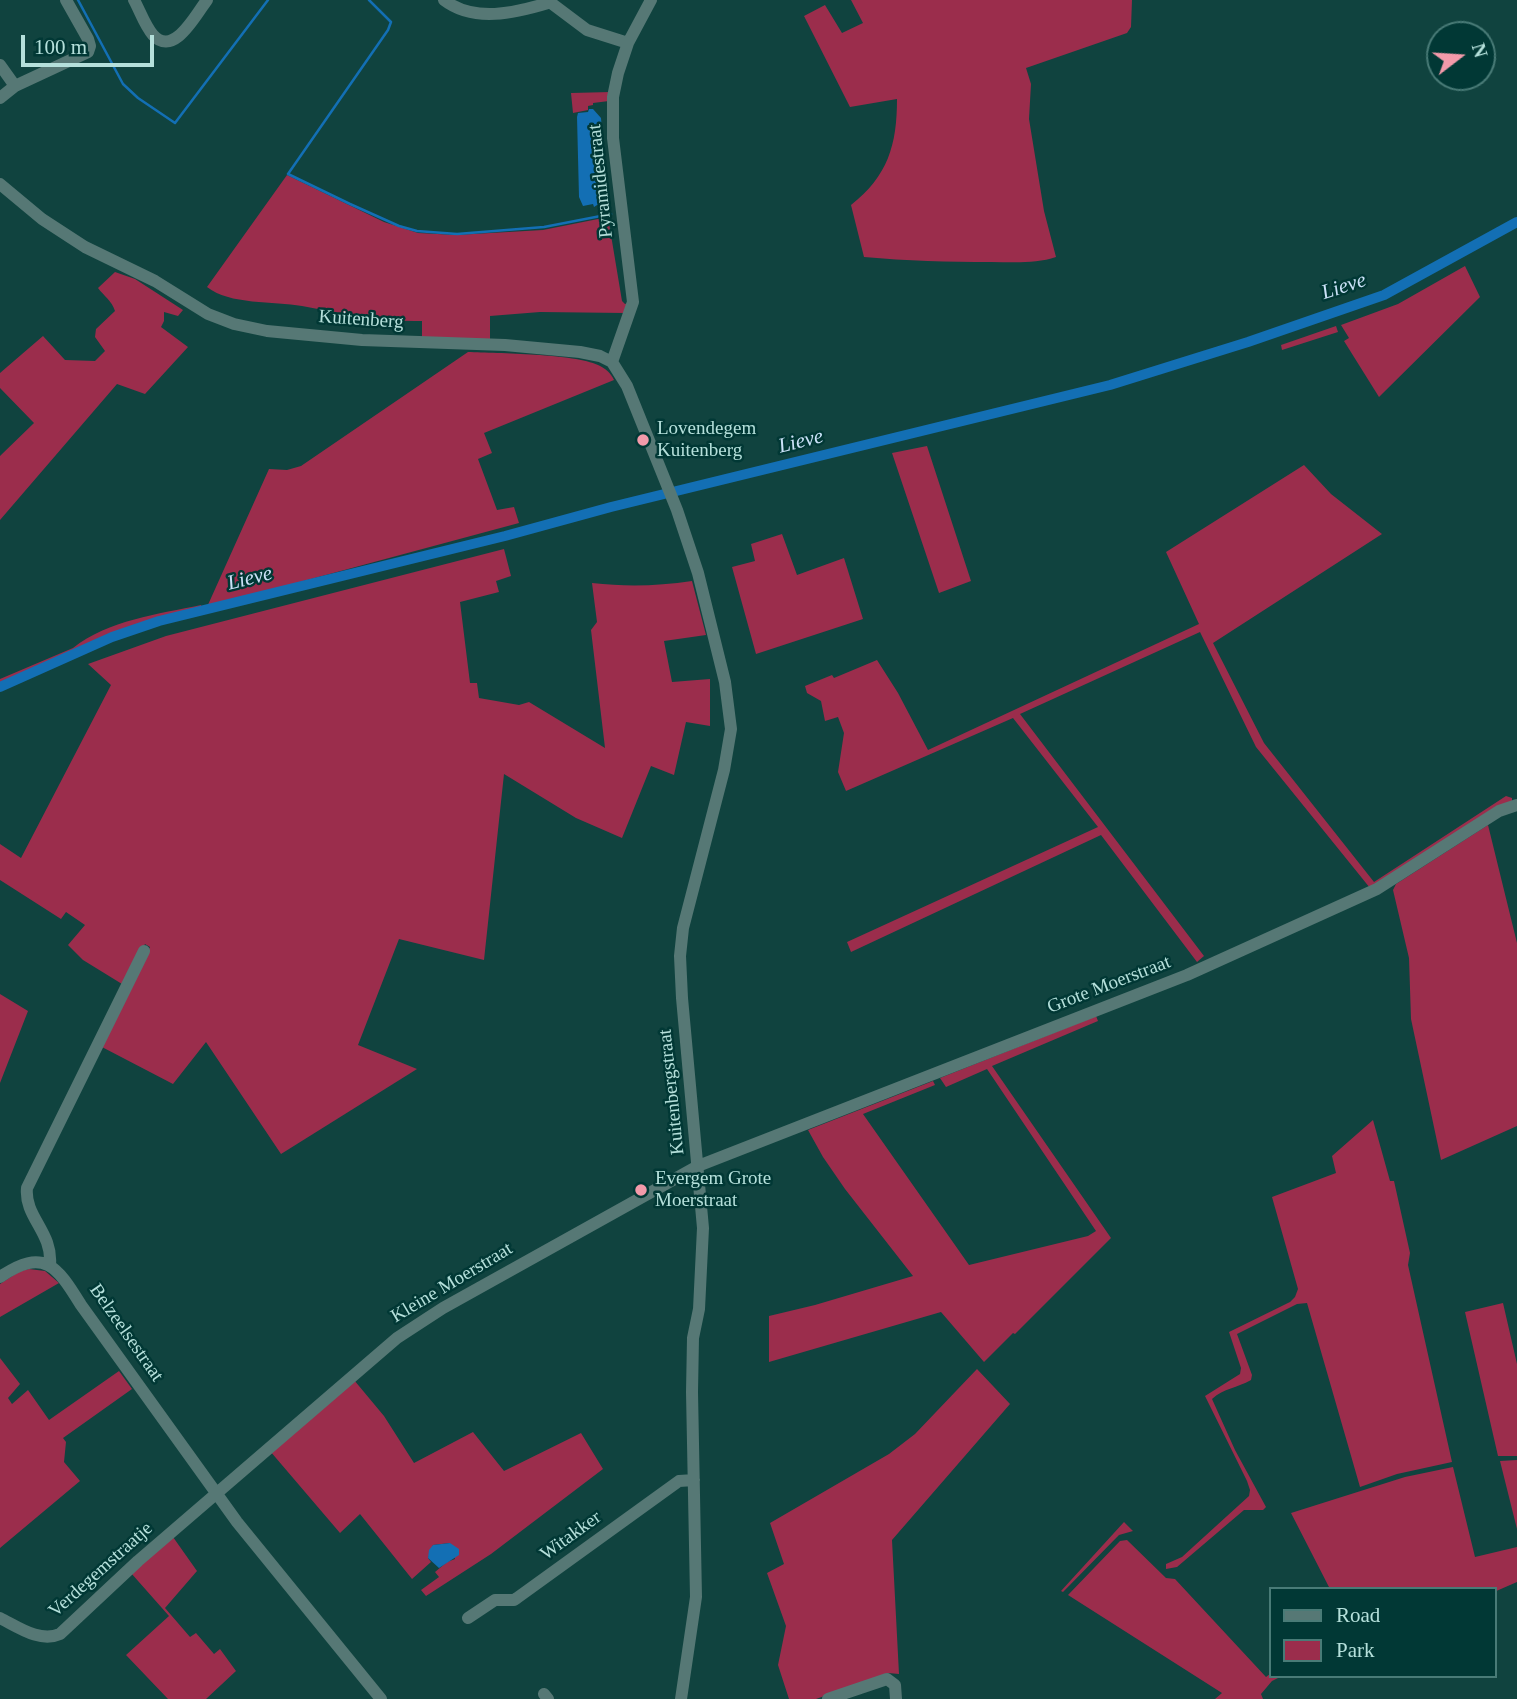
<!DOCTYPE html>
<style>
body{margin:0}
#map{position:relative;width:1517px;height:1699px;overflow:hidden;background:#10433f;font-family:Georgia,serif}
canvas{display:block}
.legend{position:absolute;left:1269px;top:1587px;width:228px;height:91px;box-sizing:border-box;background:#013835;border:2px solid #497b77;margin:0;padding:9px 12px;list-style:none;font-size:21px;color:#b5e0db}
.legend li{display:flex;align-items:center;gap:14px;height:35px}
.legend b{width:35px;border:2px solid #497b77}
.north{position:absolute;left:1426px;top:21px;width:70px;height:70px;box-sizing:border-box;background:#013835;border:2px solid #497b77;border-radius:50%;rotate:73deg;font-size:19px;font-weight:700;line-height:28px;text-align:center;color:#b5e0db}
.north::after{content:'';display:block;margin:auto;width:24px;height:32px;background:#f39aaa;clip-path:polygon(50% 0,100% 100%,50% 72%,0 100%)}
.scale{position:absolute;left:21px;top:35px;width:133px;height:32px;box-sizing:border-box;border:4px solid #b5e0db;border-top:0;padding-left:9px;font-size:21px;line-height:24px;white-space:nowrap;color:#b5e0db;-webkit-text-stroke:5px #013835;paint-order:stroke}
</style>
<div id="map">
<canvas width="1517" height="1699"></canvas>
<ul class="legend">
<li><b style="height:9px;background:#567875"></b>Road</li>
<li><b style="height:19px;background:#9b2d4c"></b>Park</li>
</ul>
<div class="north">N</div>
<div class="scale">100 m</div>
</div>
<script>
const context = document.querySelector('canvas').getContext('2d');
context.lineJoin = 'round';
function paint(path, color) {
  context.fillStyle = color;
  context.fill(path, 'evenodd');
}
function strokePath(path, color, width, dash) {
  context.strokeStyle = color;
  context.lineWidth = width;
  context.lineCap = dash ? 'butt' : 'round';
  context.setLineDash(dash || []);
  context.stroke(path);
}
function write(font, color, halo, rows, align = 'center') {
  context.font = font + ' Georgia,serif';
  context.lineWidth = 5;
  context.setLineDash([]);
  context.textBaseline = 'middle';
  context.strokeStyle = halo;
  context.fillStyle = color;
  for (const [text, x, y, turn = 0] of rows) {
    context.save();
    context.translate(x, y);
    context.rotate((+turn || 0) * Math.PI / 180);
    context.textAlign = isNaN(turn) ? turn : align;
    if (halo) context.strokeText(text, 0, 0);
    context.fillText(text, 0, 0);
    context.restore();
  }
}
const green = new Path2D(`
 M 851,0 L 1132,0 L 1131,27 L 1127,33 L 1026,68 L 1031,84 L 1029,119 L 1044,211 L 1056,257 C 1036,264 1012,262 991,262 C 948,262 907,261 864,257 L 851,205 C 888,176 897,145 897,99 L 850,107 L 804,16 L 825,5 L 842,33 L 863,23 Z
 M 611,92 L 609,101 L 593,103 L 593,105 L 588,106 L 588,110 L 573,113 L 571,93 Z
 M 287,175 L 384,222 L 418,233 L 456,235 L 543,230 L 608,217 L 622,301 L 625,304 L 628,303 L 625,313 L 540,312 L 490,316 L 490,343 L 422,341 L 422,321 C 379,322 344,314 302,306 C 274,301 229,305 207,287 Z
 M 1465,266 L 1480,297 L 1379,397 L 1344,341 L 1349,338 L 1341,325 L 1398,304 Z
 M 115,272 L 135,279 L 183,310 L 178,316 L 164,312 L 164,321 L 161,327 L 188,347 L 145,394 L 117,384 L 0,520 L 0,456 L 34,423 L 0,388 L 0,373 L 43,336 L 65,360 L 95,361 L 105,351 L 95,337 L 96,329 L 115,311 C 112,301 104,296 98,288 Z
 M 1336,326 L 1338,332 L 1282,350 L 1281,345 Z
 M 468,352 C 497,353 575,354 598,365 C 605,368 611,373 614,380 L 484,433 L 492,453 L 478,459 L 497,510 L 514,507 L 519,523 L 207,607 L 269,469 L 287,470 L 301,466 Z
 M 927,446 L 971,581 L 939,593 L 892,453 Z
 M 1304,465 L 1331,494 L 1382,534 L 1213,643 L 1264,743 L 1374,882 L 1506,796 L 1512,798 L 1512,804 L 1370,888 L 1256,747 L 1200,632 L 1020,714 L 1204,956 L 1197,962 L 1101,835 L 851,952 L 847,942 L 1098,827 L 1013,718 L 846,791 L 838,772 L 844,733 L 838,717 L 825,721 L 821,701 L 807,693 L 805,686 L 832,675 L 834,678 L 877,660 L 898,693 L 928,750 L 1199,624 L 1166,552 Z
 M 782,534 L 797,575 L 844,558 L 863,619 L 756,654 L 732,567 L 755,561 L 751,544 Z
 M 504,549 L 511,576 L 496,581 L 499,592 L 460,602 L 470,683 L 477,683 L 479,698 L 519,705 L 529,702 L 605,748 L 591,630 L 597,622 L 592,583 C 627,587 658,586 692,581 L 706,635 L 664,641 L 672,682 L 710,679 L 710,726 L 686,722 L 674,775 L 651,766 L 622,838 L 576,818 L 504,774 L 484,960 L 399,939 L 358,1045 L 417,1069 L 281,1154 L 206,1042 L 173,1084 L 100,1046 L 150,947 L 145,944 L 122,984 L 83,960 L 68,945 L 85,925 L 66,912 L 61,919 L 0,880 L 0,844 L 21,858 L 111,685 L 88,664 L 166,636 Z
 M 201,605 L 202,608 L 160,618 L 112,634 L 0,683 L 0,679 L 73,648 C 108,620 159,614 201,605 Z
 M 1488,825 L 1517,943 L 1517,1126 L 1441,1160 L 1411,1019 L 1409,958 L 1393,890 L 1396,884 Z
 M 0,994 L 28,1011 L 0,1083 Z
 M 1096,1016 L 1098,1021 L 992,1066 L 1111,1238 L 1015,1334 L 1013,1333 L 984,1362 L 941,1312 L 769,1362 L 769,1316 L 815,1305 L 913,1276 L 845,1189 L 823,1157 L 808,1130 L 933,1081 L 935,1085 L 863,1114 L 969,1265 L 1088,1236 L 1096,1231 L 987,1069 L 946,1087 L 940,1078 Z
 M 1373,1120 L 1390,1181 L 1394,1181 L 1410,1253 L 1408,1265 L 1452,1462 L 1397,1474 L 1360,1487 L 1307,1303 L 1297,1304 L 1237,1334 L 1252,1375 L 1251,1380 C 1237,1388 1224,1388 1212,1399 L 1235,1450 L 1266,1507 L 1263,1510 L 1244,1510 L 1177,1567 L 1166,1569 L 1166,1564 L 1182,1557 L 1249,1496 L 1250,1490 L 1247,1481 L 1205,1396 L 1240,1374 L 1241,1368 L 1229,1332 L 1290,1302 L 1295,1297 L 1298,1289 L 1272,1197 L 1336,1173 L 1332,1156 Z
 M 29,1269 L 45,1271 L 59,1283 L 0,1317 L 0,1284 L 20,1271 Z
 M 1503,1303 L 1517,1364 L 1517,1456 L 1498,1456 L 1465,1312 Z
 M 0,1358 L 20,1384 L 8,1398 L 12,1404 L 28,1390 L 49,1420 L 119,1371 L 132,1389 L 63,1438 L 66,1442 L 64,1462 L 80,1481 L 0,1548 Z
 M 977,1369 L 1010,1404 L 892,1540 L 899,1674 L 888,1673 L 816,1699 L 789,1699 L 778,1665 L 786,1626 L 767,1573 L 784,1564 L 770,1523 L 889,1454 L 915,1434 Z
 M 354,1380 L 384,1416 L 414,1463 L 473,1432 L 504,1471 L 581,1433 L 603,1469 L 491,1554 L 426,1596 L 421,1590 L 439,1577 L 435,1572 L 447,1562 L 455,1559 L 450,1543 L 433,1545 L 428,1558 L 431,1562 L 412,1579 L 360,1514 L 340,1533 L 270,1451 Z
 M 1517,1460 L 1517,1529 L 1500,1461 Z
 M 1453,1467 L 1475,1557 L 1517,1547 L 1517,1582 L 1494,1592 L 1494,1589 L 1330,1589 L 1291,1513 L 1405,1477 Z
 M 1124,1522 L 1133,1531 L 1119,1535 L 1063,1592 L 1061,1591 Z
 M 173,1537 L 197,1571 L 165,1608 L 190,1637 L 196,1633 L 214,1654 L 220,1649 L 236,1671 L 206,1699 L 168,1699 L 126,1655 L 169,1616 L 131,1573 Z
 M 1127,1540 L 1166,1578 L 1175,1579 L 1266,1677 L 1270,1674 L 1270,1676 L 1282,1676 L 1272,1681 L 1261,1694 L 1263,1699 L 1215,1699 L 1222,1693 L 1068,1595 L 1120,1541 Z`);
const water = new Path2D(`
 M 589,109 L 593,109 L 601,118 L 607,195 L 605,200 L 594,207 L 593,204 L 583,206 L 579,197 L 577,117 L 578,113 L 588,112 Z
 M 450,1543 L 459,1549 L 459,1555 L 439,1568 L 428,1558 L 429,1550 L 433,1545 Z`);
const stream = new Path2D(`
 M 78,0 L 123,84 L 138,98 L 175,123 L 268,0
 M 369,0 L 391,22 L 388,30 L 288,174 L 350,204 L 399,226 L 417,231 L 457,234 L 544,227 L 611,214`);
const canal = new Path2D(`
 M 0,687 L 112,637 L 159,621 L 505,536 L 611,507 L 1110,385 L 1248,342 L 1384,295 L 1517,222`);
const minor = new Path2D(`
 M 134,0 C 140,11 145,26 153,35 C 174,58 196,14 207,0
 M 444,0 C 474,23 515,13 548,3
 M 547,0 L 587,30 L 628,43
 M 0,65 L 15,86
 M 0,98 L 15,86 L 88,52 L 90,46 L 88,39 L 66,0
 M 0,184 L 42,219 L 85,247 L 155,281 L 208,314 L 234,324 L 267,331 L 362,340 L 505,345 L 580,352 L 600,356 L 612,362 L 627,386 L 677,510 L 698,573 L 725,682 L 731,729 L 724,770 L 683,928 L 680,956 L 682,998 L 703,1228 L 699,1309 L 693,1338 L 692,1392 L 696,1597 L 681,1699
 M 612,362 L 633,302 L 613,138 L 613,97 L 618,73 L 628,43 L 651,0
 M 50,1265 C 53,1232 24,1217 27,1188 L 144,951
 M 0,1277 C 44,1247 57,1266 81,1305 L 237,1522 L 381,1699
 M 0,1618 C 18,1627 40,1643 60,1634 L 138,1561 L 397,1338 L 443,1308 L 698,1166 L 1187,975 L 1377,889 L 1499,811 L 1517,805
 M 468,1618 L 495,1600 L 514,1600 L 517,1598 L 679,1481 L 694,1480
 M 544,1694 L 548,1699
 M 828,1699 L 887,1679 L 895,1685 L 896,1699`);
const markers = [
 [643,440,7,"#f39aaa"],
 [641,1190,7,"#f39aaa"]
];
const streetNames = [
 ["Pyramidestraat",601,181,-96],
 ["Kuitenberg",361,320,4],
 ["Grote Moerstraat",1109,985,-21],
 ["Kuitenbergstraat",672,1092,-96],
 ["Kleine Moerstraat",452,1283,-31],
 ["Belzeelsestraat",126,1333,55],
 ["Witakker",571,1536,-36],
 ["Verdegemstraatje",101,1570,-42]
];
const poiNames = [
 ["Lovendegem",657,429],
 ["Kuitenberg",657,451],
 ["Evergem Grote",655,1179],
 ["Moerstraat",655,1201]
];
const waterNames = [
 ["Lieve",1344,287,-18],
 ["Lieve",801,442,-14],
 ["Lieve",250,579,-14]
];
paint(green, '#9b2d4c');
paint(water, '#136fb4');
strokePath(stream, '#136fb4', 2.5);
strokePath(canal, '#136fb4', 10);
strokePath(minor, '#567875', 12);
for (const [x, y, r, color] of markers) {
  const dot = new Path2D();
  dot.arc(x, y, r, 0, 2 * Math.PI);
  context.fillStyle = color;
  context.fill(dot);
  strokePath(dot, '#013835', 2.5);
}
write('19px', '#b5e0db', '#013835', streetNames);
write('19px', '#b5e0db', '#013835', poiNames, 'left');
write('italic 21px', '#cbe2f8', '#013835', waterNames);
</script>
